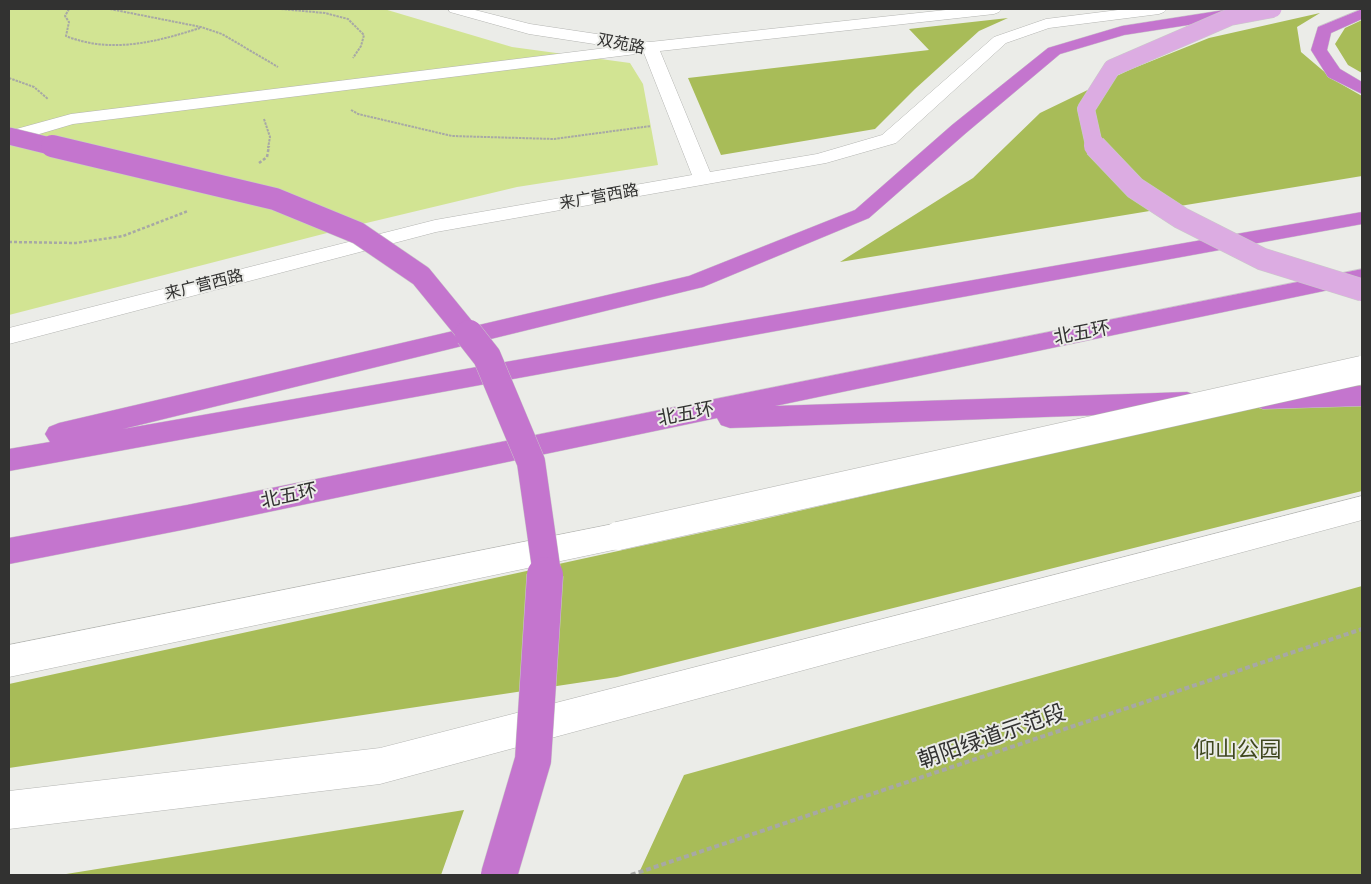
<!DOCTYPE html>
<meta charset="utf-8">
<style>
body{margin:0}
#map{position:relative;width:1371px;height:884px;overflow:hidden;background:#ebece8;font-family:Mulish,sans-serif}
canvas{display:block}
.frame{position:absolute;inset:0;border:10px solid #323231;pointer-events:none}
</style>
<div id="map">
<canvas width="1371" height="884"></canvas>
<div class="frame"></div>
</div>
<script>
const context = document.querySelector('canvas').getContext('2d');
context.lineJoin = 'round';
function paint(path, color) {
  context.fillStyle = color;
  context.fill(path, 'evenodd');
}
function strokePath(path, color, width, dash) {
  context.strokeStyle = color;
  context.lineWidth = width;
  context.lineCap = dash ? 'butt' : 'round';
  context.setLineDash(dash || []);
  context.stroke(path);
}
function write(font, color, halo, rows, align = 'center') {
  context.font = font + ' Mulish,"Noto Sans SC",sans-serif';
  context.lineWidth = 4;
  context.setLineDash([]);
  context.textBaseline = 'middle';
  context.strokeStyle = halo;
  context.fillStyle = color;
  for (const [text, x, y, turn = 0] of rows) {
    context.save();
    context.translate(x, y);
    context.rotate((+turn || 0) * Math.PI / 180);
    context.textAlign = isNaN(turn) ? turn : align;
    if (halo) context.strokeText(text, 0, 0);
    context.fillText(text, 0, 0);
    context.restore();
  }
}
const green = new Path2D(`
 M 9,9 L 384,9 L 512,47 L 630,63 L 643,84 L 658,165 L 517,187 L 358,225 L 9,315 Z`);
const forest = new Path2D(`
 M 1320,13 L 1297,27 L 1301,52 L 1334,80 L 1362,96 L 1362,176 L 840,262 L 973,178 L 1040,113 L 1129,70 L 1209,38 Z
 M 1008,18 L 979,31 L 915,89 L 875,129 L 721,155 L 688,78 L 929,50 L 909,29 Z
 M 1362,20 L 1362,73 L 1348,65 L 1335,44 L 1345,28 Z
 M 1362,381 L 1362,491 L 617,677 L 9,768 L 9,684 L 751,522 Z
 M 1362,586 L 1362,875 L 638,875 L 684,775 Z
 M 464,810 L 441,875 L 60,875 Z`);
const pathFar2 = new Path2D(`
 M 69,9 L 65,16 L 69,22 L 66,36 C 111,54 156,42 200,28
 M 110,9 L 201,27 L 222,34 L 278,67
 M 281,9 L 325,13 L 348,19 L 364,35 L 361,46 L 353,58
 M 9,78 L 34,87 L 48,99
 M 351,110 L 358,114 L 452,136 L 554,139 L 651,126
 M 264,119 L 270,137 L 268,148`);
const pathFar1 = new Path2D(`
 M 259,163 L 267,157 L 269,146
 M 9,242 L 76,243 L 123,236 L 188,211`);
const path = new Path2D(`
 M 631,875 L 1362,629`);
const minor = new Path2D(`
 M 448,9 L 471,9 L 530,24 L 650,42 L 955,9 L 1002,9 L 999,12 L 994,14 L 660,51 L 710,172 L 817,154 L 882,135 L 994,37 L 1046,19 L 1126,9 L 1167,9 L 1164,12 L 1159,14 L 1049,28 L 1006,43 L 896,143 L 826,163 L 436,232 L 9,344 L 9,328 L 435,220 L 692,175 L 644,53 L 73,124 L 9,143 L 9,131 L 71,114 L 614,47 L 529,34 L 450,12 Z
 M 1362,496 L 1362,520 L 380,784 L 9,829 L 9,791 L 380,748 Z
 M 618,523 L 629,527 L 633,536 L 629,545 L 618,549 L 9,677 L 9,645 Z`);
const highway = new Path2D(`
 M 1231,9 L 1252,9 L 1254,11 L 1251,14 L 1246,16 L 1124,35 L 1060,54 L 966,133 L 869,218 L 703,287 L 123,429 L 1362,212 L 1362,224 L 9,471 L 9,449 L 50,442 L 45,434 L 49,427 L 59,423 L 689,276 L 855,210 L 952,125 L 1048,48 L 1122,26 Z
 M 1362,9 L 1362,19 L 1331,33 L 1327,50 L 1340,69 L 1362,82 L 1362,94 L 1328,77 L 1311,50 L 1318,27 Z
 M 1362,269 L 1362,283 L 775,406 L 1187,392 L 1196,395 L 1200,402 L 1196,409 L 1187,412 L 730,428 L 721,425 L 717,418 L 187,529 L 9,564 L 9,538 L 187,505 Z
 M 1362,386 L 1362,406 L 1263,409 L 1254,406 L 1250,399 L 1254,392 L 1263,389 Z`);
const minorBridge = new Path2D(`
 M 618,536 L 1362,370`);
const majorBridgeFar1 = new Path2D(`
 M 1096,148 L 1094,145 L 1086,109 L 1112,68 L 1230,17 L 1273,9`);
const majorBridge = new Path2D(`
 M 1095,146 L 1135,188 L 1181,218 L 1262,259 L 1362,290`);
const highwayBridgeFar3 = new Path2D(`
 M 9,136 L 58,148`);
const highwayBridgeFar2 = new Path2D(`
 M 52,146 L 275,199 L 358,233 L 421,276 L 470,336`);
const highwayBridgeFar1 = new Path2D(`
 M 469,334 L 487,357 L 531,462 L 546,567 L 545,576`);
const highwayBridge = new Path2D(`
 M 499,875 L 533,760 L 545,575`);
const farStreetnames = [
 ["双苑路",621,44,11],
 ["来广营西路",599,197,-10],
 ["来广营西路",204,285,-14]
];
const streetNames = [
 ["北五环",1082,333,-11],
 ["北五环",686,414,-11],
 ["北五环",289,496,-12]
];
const nearStreetnames = [
 ["朝阳绿道示范段",992,737,-19]
];
const nearParknames = [
 ["仰山公园",1237,750]
];
paint(green, '#d2e493');
paint(forest, '#a8bc58');
strokePath(minor, '#b4b5b2', 1);
strokePath(highway, '#cacac9', 1);
strokePath(pathFar2, '#a7a8a5', 2, [2.5, 1]);
strokePath(pathFar1, '#a7a8a5', 2.5, [3, 2]);
strokePath(path, '#a7a8a5', 4, [5, 3]);
paint(minor, '#fff');
paint(highway, '#c475ce');
strokePath(minorBridge, '#b4b5b2', 29, []);
strokePath(majorBridgeFar1, '#cacac9', 18, []);
strokePath(majorBridge, '#cacac9', 23, []);
strokePath(highwayBridgeFar3, '#cacac9', 18, []);
strokePath(highwayBridgeFar2, '#cacac9', 23, []);
strokePath(highwayBridgeFar1, '#cacac9', 29, []);
strokePath(highwayBridge, '#cacac9', 37, []);
strokePath(minorBridge, '#fff', 28);
strokePath(majorBridgeFar1, '#dcace2', 17);
strokePath(majorBridge, '#dcace2', 22);
strokePath(highwayBridgeFar3, '#c475ce', 17);
strokePath(highwayBridgeFar2, '#c475ce', 22);
strokePath(highwayBridgeFar1, '#c475ce', 28);
strokePath(highwayBridge, '#c475ce', 36);
write('16px', '#323231', '#ebece8', farStreetnames);
write('19px', '#323231', '#ebece8', streetNames);
write('22px', '#323231', '#ebece8', nearStreetnames);
write('22px', '#3f471e', '#ebece8', nearParknames);
</script>
